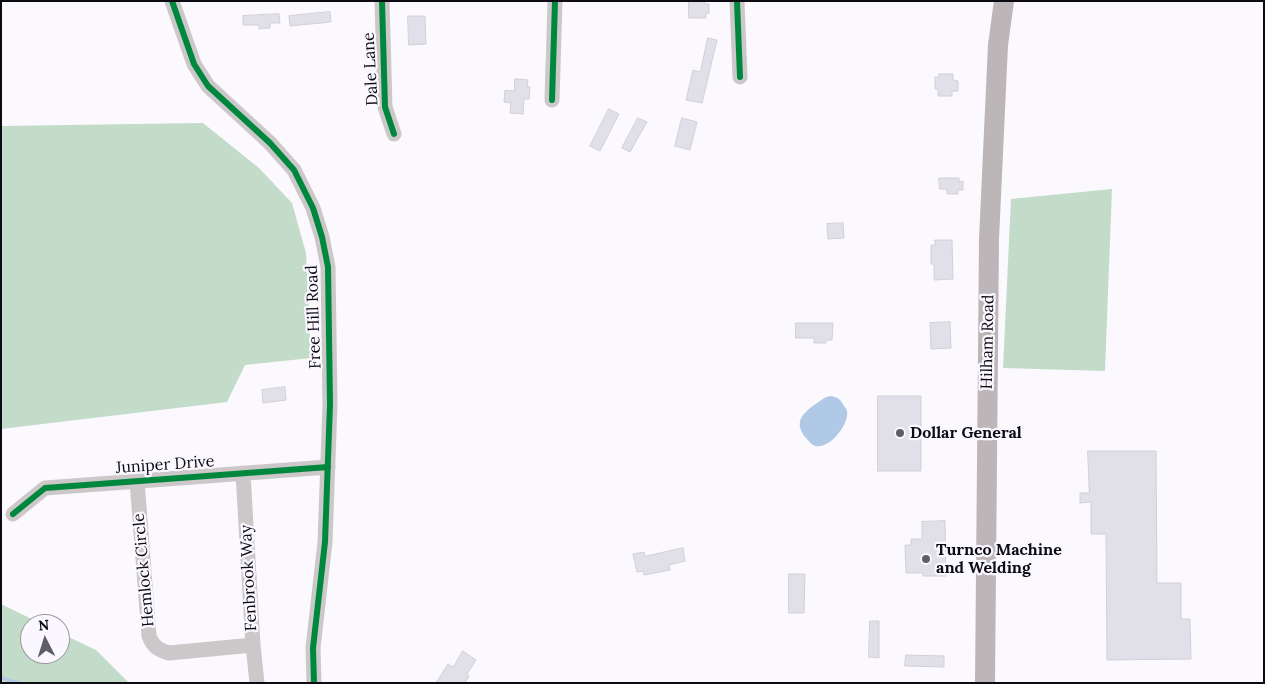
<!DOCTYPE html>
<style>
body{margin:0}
#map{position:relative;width:1265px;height:684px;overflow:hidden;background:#fbf9fd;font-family:Lora,serif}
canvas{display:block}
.frame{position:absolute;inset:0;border:2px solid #0c0a13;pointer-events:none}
.north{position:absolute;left:20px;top:614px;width:50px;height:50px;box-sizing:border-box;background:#faf8fe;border:1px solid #9b99a0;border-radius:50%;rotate:355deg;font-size:14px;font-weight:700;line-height:20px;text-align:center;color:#0c0a13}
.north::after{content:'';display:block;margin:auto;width:18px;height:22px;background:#605e65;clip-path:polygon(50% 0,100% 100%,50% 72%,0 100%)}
</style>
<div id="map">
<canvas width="1265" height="684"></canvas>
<div class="frame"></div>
<div class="north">N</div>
</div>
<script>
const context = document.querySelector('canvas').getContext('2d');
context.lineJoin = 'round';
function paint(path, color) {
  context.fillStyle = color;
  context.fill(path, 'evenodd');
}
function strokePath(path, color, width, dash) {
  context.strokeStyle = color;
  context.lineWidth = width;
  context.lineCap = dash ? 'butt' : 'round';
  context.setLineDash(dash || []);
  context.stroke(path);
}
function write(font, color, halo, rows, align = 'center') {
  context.font = font + ' Lora,serif';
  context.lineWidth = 4.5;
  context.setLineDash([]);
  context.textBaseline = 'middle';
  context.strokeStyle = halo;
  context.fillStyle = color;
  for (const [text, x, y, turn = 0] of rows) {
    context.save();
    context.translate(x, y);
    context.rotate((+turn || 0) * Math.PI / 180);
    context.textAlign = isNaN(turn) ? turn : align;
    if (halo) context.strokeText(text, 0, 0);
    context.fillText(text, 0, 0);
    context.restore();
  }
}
const forest = new Path2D(`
 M 203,123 L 259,168 L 292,203 L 306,253 L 311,358 L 245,365 L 227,402 L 1,429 L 1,126 Z
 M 1112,189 L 1105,371 L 1003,368 L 1011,199 Z
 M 1,604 L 42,624 L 30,624 L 30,654 L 60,654 L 60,633 L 96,650 L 129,683 L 1,683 Z`);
const water = new Path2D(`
 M 831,396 C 837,397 840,399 843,404 C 844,407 847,409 847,411 C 850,424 827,453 813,445 C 810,443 807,439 805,437 C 794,422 802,414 814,405 C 821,401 823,397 831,396 Z`);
const stream = new Path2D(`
 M 1,678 L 20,683`);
const building = new Path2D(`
 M 689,1 L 705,1 L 705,4 L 709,4 L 709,13 L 706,14 L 706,18 L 689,18 Z
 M 330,12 L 331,22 L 290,26 L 289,16 Z
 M 279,14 L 280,23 L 270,23 L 270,28 L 259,29 L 259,25 L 243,25 L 243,16 Z
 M 408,16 L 425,16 L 426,44 L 409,45 Z
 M 708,38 L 717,40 L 702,103 L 686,100 L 693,70 L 700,72 Z
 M 939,74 L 953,74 L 953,80 L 958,81 L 958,91 L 952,91 L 952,96 L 938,96 L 938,89 L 935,89 L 935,77 L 939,77 Z
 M 515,79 L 528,80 L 527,87 L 530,87 L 529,99 L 524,99 L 523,114 L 510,113 L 511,103 L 504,102 L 505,90 L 514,91 Z
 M 609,109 L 619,114 L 600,151 L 590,146 Z
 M 638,118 L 647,122 L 630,152 L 622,148 Z
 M 682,118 L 697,122 L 690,150 L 675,146 Z
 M 939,178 L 959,178 L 959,182 L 963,181 L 963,190 L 958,190 L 958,194 L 947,194 L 947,189 L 940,189 Z
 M 843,223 L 844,238 L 828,239 L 827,224 Z
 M 935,240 L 952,240 L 953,279 L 934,280 L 934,264 L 931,264 L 931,245 L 935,245 Z
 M 950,322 L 951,348 L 931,349 L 930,323 Z
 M 796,323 L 833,323 L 832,340 L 826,340 L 826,343 L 814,343 L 814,338 L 796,338 Z
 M 285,387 L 286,400 L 263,403 L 262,390 Z
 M 878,396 L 921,396 L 921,471 L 878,471 Z
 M 1088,451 L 1156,451 L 1157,583 L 1181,583 L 1181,619 L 1190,619 L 1191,659 L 1107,660 L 1106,534 L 1091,534 L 1091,502 L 1080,503 L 1080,493 L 1089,493 Z
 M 945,521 L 946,576 L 923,576 L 923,573 L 906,573 L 905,545 L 911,545 L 911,539 L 922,539 L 922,522 Z
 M 683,548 L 685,561 L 669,565 L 670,570 L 644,575 L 643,571 L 637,572 L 633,554 L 644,552 L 645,556 Z
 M 789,574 L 805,574 L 804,613 L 789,613 Z
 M 870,621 L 879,621 L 879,658 L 869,657 Z
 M 463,651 L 476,660 L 467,674 L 469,676 L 465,683 L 436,683 L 448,664 L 453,667 Z
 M 906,655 L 944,656 L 944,667 L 905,666 Z`);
const minor = new Path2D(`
 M 172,1 L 194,64 L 208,86 L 270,143 L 294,170 L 313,208 L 322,237 L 328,267 L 330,404 L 325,542 L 313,648 L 314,683
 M 382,1 L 385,107 L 394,134
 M 737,1 L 740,77
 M 552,100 L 555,1
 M 243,473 L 253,645 L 257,683
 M 137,481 L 149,636 C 153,647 159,650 169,653 L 253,645
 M 13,514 L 45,488 L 328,467`);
const major = new Path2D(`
 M 985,683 L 989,239 L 998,45 L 1004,1`);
const cycleway = new Path2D(`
 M 172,1 L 194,64 L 208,86 L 270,143 L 294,170 L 313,208 L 322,237 L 328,267 L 330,404 L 325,542 L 313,648 L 314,683
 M 382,1 L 385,107 L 394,134
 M 737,1 L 740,77
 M 552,100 L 555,1
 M 13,514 L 45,488 L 328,467`);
const markers = [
 [900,433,5,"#605e65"],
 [926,559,5,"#605e65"]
];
const streetNames = [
 ["Dale Lane",371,69,-93],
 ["Free Hill Road",314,317,-92],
 ["Hilham Road",988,342,-89],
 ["Juniper Drive",165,465,-4],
 ["Hemlock Circle",144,570,-95],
 ["Fenbrook Way",249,578,-93]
];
const poiNames = [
 ["Dollar General",910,433],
 ["Turnco Machine",936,550],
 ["and Welding",936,568]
];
paint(forest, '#c3dbc9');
paint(water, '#b0c9e6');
strokePath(stream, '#b0c9e6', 3);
paint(building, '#e1dfe7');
strokePath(building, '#d2cfd7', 1);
strokePath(minor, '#ccc7c9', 15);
strokePath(major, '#bcb6b8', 20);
strokePath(cycleway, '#00873e', 6);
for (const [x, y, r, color] of markers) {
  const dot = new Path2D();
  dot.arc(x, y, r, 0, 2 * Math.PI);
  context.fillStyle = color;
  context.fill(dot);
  strokePath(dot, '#faf8fe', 2);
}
write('16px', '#0c0a13', '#faf8fe', streetNames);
write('bold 16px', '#0c0a13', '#faf8fe', poiNames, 'left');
</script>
